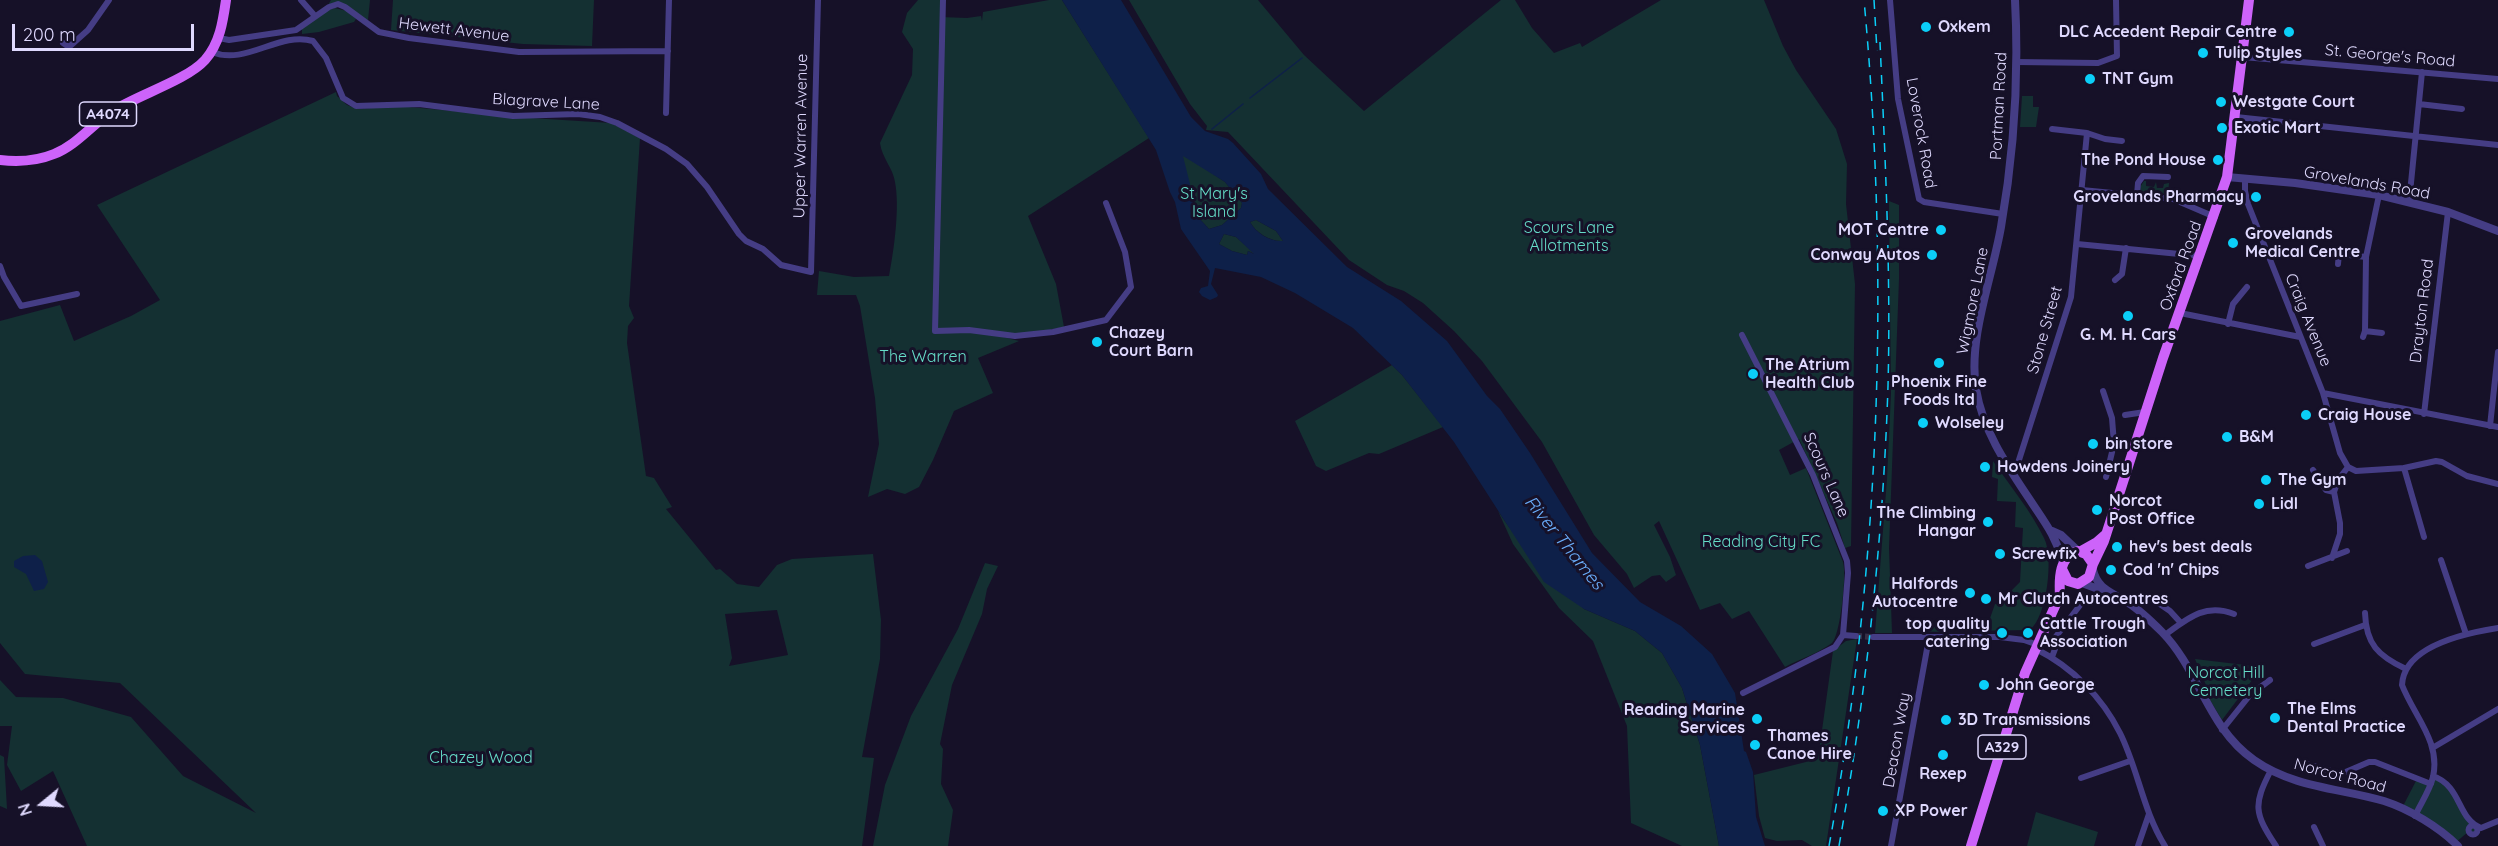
<!DOCTYPE html>
<style>
body{margin:0}
#map{position:relative;width:2498px;height:846px;overflow:hidden;background:#161128;font-family:Quicksand,sans-serif}
canvas{display:block}
.north{position:absolute;left:12px;top:774px;width:60px;height:60px;-webkit-text-stroke:4px #161128;paint-order:stroke;rotate:252deg;font-size:16px;font-weight:700;line-height:24px;text-align:center;color:#dfd9fe}
.north::after{content:'';display:block;margin:auto;width:21px;height:27px;background:#dfd9fe;clip-path:polygon(50% 0,100% 100%,50% 72%,0 100%)}
.scale{position:absolute;left:12px;top:24px;width:182px;height:27px;box-sizing:border-box;border:3px solid #dfd9fe;border-top:0;padding-left:8px;font-size:18px;line-height:21px;white-space:nowrap;color:#dfd9fe;-webkit-text-stroke:4px #161128;paint-order:stroke}
</style>
<div id="map">
<canvas width="2498" height="846"></canvas>
<div class="north">N</div>
<div class="scale">200 m</div>
</div>
<script>
const context = document.querySelector('canvas').getContext('2d');
context.lineJoin = 'round';
function paint(path, color) {
  context.fillStyle = color;
  context.fill(path, 'evenodd');
}
function strokePath(path, color, width, dash) {
  context.strokeStyle = color;
  context.lineWidth = width;
  context.lineCap = dash ? 'butt' : 'round';
  context.setLineDash(dash || []);
  context.stroke(path);
}
function write(font, color, halo, rows, align = 'center') {
  context.font = font + ' Quicksand,sans-serif';
  context.lineWidth = 6;
  context.setLineDash([]);
  context.textBaseline = 'middle';
  context.strokeStyle = halo;
  context.fillStyle = color;
  for (const [text, x, y, turn = 0] of rows) {
    context.save();
    context.translate(x, y);
    context.rotate((+turn || 0) * Math.PI / 180);
    context.textAlign = isNaN(turn) ? turn : align;
    if (halo) context.strokeText(text, 0, 0);
    context.fillText(text, 0, 0);
    context.restore();
  }
}
const green = new Path2D(`
 M 331,0 L 370,0 L 368,20 C 353,16 346,0 328,5 Z
 M 393,0 L 594,0 L 592,46 L 523,44 L 391,30 Z
 M 918,0 L 940,0 L 940,17 L 967,18 L 981,16 L 982,21 L 983,12 L 1049,0 L 1062,0 L 1149,138 L 1028,216 L 1056,284 L 1064,327 L 1020,335 L 976,330 L 1019,341 L 978,358 L 993,393 L 954,411 L 933,460 L 919,487 L 905,494 L 887,489 L 868,497 L 879,444 L 875,398 L 860,306 L 856,295 L 817,295 L 819,271 L 854,277 L 889,276 C 894,250 900,207 895,182 C 893,168 882,158 880,143 L 912,75 L 913,49 L 902,32 L 907,13 Z
 M 1129,0 L 1258,0 L 1304,55 L 1364,111 L 1501,0 L 1515,0 L 1532,28 L 1554,53 L 1580,43 L 1582,47 L 1661,0 L 1764,0 L 1783,46 L 1796,70 L 1836,129 L 1847,164 L 1846,204 L 1855,284 L 1851,546 L 1845,548 L 1837,523 L 1799,439 L 1779,450 L 1790,475 L 1806,468 L 1843,562 C 1847,575 1840,636 1832,643 C 1819,653 1800,659 1785,667 L 1749,611 L 1732,619 L 1720,603 L 1700,610 L 1659,521 L 1654,525 L 1670,557 L 1676,575 L 1666,582 L 1660,575 L 1652,576 L 1634,588 L 1627,574 L 1594,535 L 1542,442 L 1482,361 L 1454,331 L 1423,303 L 1404,291 L 1387,285 L 1349,260 L 1228,132 L 1206,130 L 1207,126 L 1190,104 Z
 M 335,8 L 347,11 L 356,19 L 354,22 L 319,32 L 302,34 L 302,28 L 328,10 Z
 M 336,92 L 337,96 L 347,105 L 358,109 L 398,106 L 531,118 L 611,123 L 640,138 L 629,306 L 634,318 L 628,326 L 627,343 L 646,476 L 654,478 L 672,507 L 666,509 L 716,570 L 720,569 L 737,584 L 759,587 L 777,565 L 792,559 L 873,554 L 881,620 L 880,659 L 862,757 L 874,758 L 862,846 L 87,846 L 53,771 L 21,791 L 7,765 L 12,726 L 0,726 L 0,680 L 16,697 L 63,698 L 131,717 L 183,776 L 256,813 L 120,683 L 25,674 L 0,643 L 0,321 L 60,305 L 74,341 L 131,316 L 160,300 L 97,205 ZM 777,610 L 788,655 L 729,666 L 732,658 L 725,614 Z
 M 2022,96 L 2033,96 L 2033,107 L 2039,107 L 2036,127 L 2020,127 Z
 M 1185,155 L 1225,182 L 1242,203 L 1241,208 L 1222,225 L 1209,229 L 1197,216 L 1194,208 L 1193,196 L 1181,157 Z
 M 2144,181 L 2146,181 L 2146,186 L 2154,187 L 2156,182 L 2157,188 L 2163,188 L 2164,184 L 2169,183 L 2168,194 L 2141,192 L 2140,187 Z
 M 1889,201 L 1899,205 L 1899,279 L 1889,548 L 1892,633 L 1875,633 L 1887,479 L 1891,394 Z
 M 1256,220 L 1276,231 L 1283,241 C 1271,242 1256,233 1250,222 Z
 M 1224,234 L 1236,237 L 1255,254 L 1248,251 L 1247,255 L 1232,251 L 1219,244 Z
 M 1392,365 L 1402,375 L 1443,427 L 1379,454 L 1369,453 L 1326,471 L 1316,466 L 1295,421 Z
 M 1993,461 C 2010,486 2031,511 2044,538 C 2054,557 2047,616 2030,630 L 1963,631 L 1971,619 L 1988,624 L 1995,604 L 2001,605 L 2003,596 L 2007,595 L 2020,582 L 2023,528 L 2015,527 L 2016,502 L 1997,501 L 1998,479 L 1992,477 Z
 M 1498,511 L 1509,527 L 1584,609 L 1635,631 L 1662,653 L 1682,688 L 1700,745 L 1719,846 L 1682,846 L 1631,823 L 1627,726 L 1593,641 L 1559,608 L 1513,544 Z
 M 985,563 L 998,566 L 987,589 L 982,614 L 952,685 L 940,744 L 943,749 L 941,784 L 953,810 L 948,846 L 873,846 L 885,785 L 911,716 L 958,629 Z
 M 1907,618 L 1944,630 L 1943,632 L 1910,631 Z
 M 1857,639 L 1826,846 L 1812,846 L 1802,840 L 1777,841 L 1765,838 L 1759,816 L 1754,775 L 1818,759 L 1833,651 L 1846,641 Z
 M 2195,659 L 2262,667 L 2222,720 L 2207,695 L 2206,685 Z
 M 0,755 L 4,757 L 7,809 L 0,806 Z
 M 2433,776 L 2445,780 L 2477,829 L 2474,835 L 2468,832 L 2455,843 L 2402,808 L 2417,779 L 2431,784 Z
 M 2036,812 L 2098,832 L 2094,846 L 2027,846 Z`);
const water = new Path2D(`
 M 1062,0 L 1121,0 L 1191,117 L 1205,131 L 1228,139 L 1233,143 L 1261,174 L 1268,189 L 1347,267 L 1401,301 L 1447,341 L 1487,396 L 1500,409 L 1530,453 L 1592,553 L 1640,602 L 1681,626 L 1712,654 L 1735,693 L 1744,751 L 1746,752 L 1753,772 L 1756,817 L 1765,846 L 1719,846 L 1700,745 L 1682,688 L 1662,653 L 1635,631 L 1584,609 L 1544,582 L 1454,442 L 1402,375 L 1353,328 L 1295,293 L 1261,277 L 1215,268 L 1211,284 L 1218,295 L 1217,297 L 1210,300 L 1202,296 L 1199,292 L 1201,288 L 1208,286 L 1210,271 L 1181,229 L 1175,202 L 1170,192 L 1156,150 ZM 1183,156 L 1225,182 L 1242,203 L 1241,208 L 1222,225 L 1209,229 L 1197,216 L 1194,208 L 1193,196 ZM 1256,220 L 1276,231 L 1283,241 C 1270,242 1256,233 1250,222 ZM 1224,234 L 1236,237 L 1254,254 L 1248,251 L 1247,255 L 1232,251 L 1219,244 Z
 M 35,555 L 42,561 L 48,582 L 44,589 L 34,591 L 26,574 L 14,567 L 14,561 L 23,556 Z`);
const stream = new Path2D(`
 M 1250,98 L 1302,58
 M 1212,129 L 1243,104`);
const minorTunnel = new Path2D(`
 M 1856,636 L 1873,637`);
const minor = new Path2D(`
 M 301,0 L 315,16
 M 943,0 L 935,331 L 969,330 L 1015,336 L 1053,332 L 1106,320 L 1131,287 L 1125,252 L 1106,203
 M 1890,0 L 1898,99 L 1919,199 L 1924,202 L 2003,214
 M 219,38 L 229,40 L 296,30 L 329,7 L 338,4 L 345,7 L 379,32 L 409,38 L 519,52 L 668,51
 M 63,43 L 69,47 L 88,30 L 109,0
 M 212,52 C 246,66 279,31 313,41 L 326,58 L 343,98 L 356,106 L 419,104 L 513,116 L 578,114 L 600,117 L 617,123 L 666,149 L 687,164 L 707,187 L 739,234 L 746,241 L 763,249 L 781,265 L 811,272 L 818,0
 M 2243,57 L 2498,79
 M 2016,62 L 2098,63 L 2117,56 L 2116,0
 M 2419,104 L 2462,109
 M 666,113 L 669,0
 M 2236,117 L 2498,145
 M 2052,129 L 2087,133 L 2105,139 L 2122,141
 M 2245,178 L 2245,191 L 2248,204 L 2323,393 L 2340,453 L 2348,467 L 2356,471 L 2404,468 L 2436,461 L 2442,462 L 2467,476 L 2498,484
 M 2082,190 L 2173,199 L 2215,217
 M 2137,195 L 2138,183 L 2143,176 L 2168,177
 M 2409,203 L 2422,72
 M 2077,244 L 2200,256
 M 2324,252 L 2366,257
 M 2338,264 L 2339,254
 M 0,266 L 4,277 L 21,306 L 77,294
 M 2115,280 L 2122,274 L 2126,248
 M 2180,313 L 2300,337
 M 2228,324 L 2233,304 L 2247,287
 M 2365,331 L 2382,333
 M 1742,335 L 1813,475 L 1847,561 L 1848,573 L 1843,635 L 1835,647 L 1743,693
 M 2363,337 L 2365,331 L 2366,257 L 2379,195
 M 2103,391 L 2112,418 L 2114,444 L 2106,477
 M 2323,393 L 2498,427
 M 2424,414 L 2448,212
 M 2125,415 L 2145,412
 M 2490,426 L 2498,352
 M 2114,444 L 2133,450
 M 2404,468 L 2424,537
 M 2313,470 L 2326,490 L 2334,492
 M 2011,471 L 2018,463 L 2071,297 L 2087,133
 M 2332,558 L 2340,534 L 2340,523 L 2334,492 L 2338,480 L 2348,467
 M 2441,560 L 2466,634
 M 2308,566 L 2347,551
 M 2148,596 L 2170,611 L 2181,623
 M 2365,613 C 2366,644 2378,656 2406,669
 M 1843,635 L 1856,636
 M 2165,635 C 2188,618 2205,603 2234,614
 M 1873,637 L 2000,637 L 2024,640 L 2038,645
 M 2314,644 L 2365,625
 M 2036,649 C 2072,667 2102,697 2120,733 C 2138,769 2143,811 2165,846
 M 2052,657 L 2055,649 L 2054,639 L 2084,600
 M 2222,730 L 2250,695 L 2270,680
 M 2434,747 L 2498,709
 M 2306,764 L 2341,774 L 2369,762 L 2375,762 L 2431,784
 M 2271,770 C 2253,805 2254,813 2276,846
 M 2433,776 C 2462,786 2457,819 2481,828 L 2498,821
 M 2081,778 L 2130,761
 M 2415,816 C 2421,803 2430,790 2433,777 C 2441,742 2414,716 2402,685 C 2404,646 2466,633 2498,628
 M2468.5 830a4.5 4.5 0 1 1 9 0a4.5 4.5 0 1 1-9 0Z
 M 2314,827 L 2323,846
 M 1891,846 L 1929,638
 M 2138,846 L 2149,814`);
const tertiary = new Path2D(`
 M 2015,0 C 2019,76 2014,153 2001,227 C 1992,279 1968,337 1976,389 C 1983,432 2008,467 2032,503 C 2046,524 2056,537 2063,562
 M 2227,177 L 2295,183 L 2379,195 L 2448,212 L 2498,231
 M 2052,531 L 2061,535 L 2078,551
 M 2093,570 C 2098,590 2112,592 2127,602 C 2140,610 2152,622 2162,632 C 2200,671 2207,727 2254,760 C 2294,788 2340,788 2384,801 C 2409,809 2439,827 2458,846
 M 2082,583 L 2106,592`);
const primary = new Path2D(`
 M 0,160 C 18,162 37,161 54,154 C 77,145 92,124 113,111 C 138,95 187,80 205,60 C 220,43 223,21 226,0
 M 2081,551 L 2097,542 L 2105,535
 M 2093,564 L 2104,541 L 2163,358 L 2227,177 L 2249,0
 M 1971,846 L 2025,673 L 2060,595 C 2059,579 2059,556 2078,551 L 2086,554 L 2093,564 L 2089,577 L 2078,584 L 2068,581 L 2062,569`);
const rail = new Path2D(`
 M 1874,0 L 1877,51
 M 1829,846 C 1880,568 1890,281 1864,0
 M 1839,846 C 1866,694 1883,541 1888,386 C 1891,272 1885,156 1880,42`);
const markers = [
 [1926,27,6,"#0bcff8"],
 [2289,32,6,"#0bcff8"],
 [2203,53,6,"#0bcff8"],
 [2090,79,6,"#0bcff8"],
 [2221,102,6,"#0bcff8"],
 [2222,128,6,"#0bcff8"],
 [2218,160,6,"#0bcff8"],
 [2256,197,6,"#0bcff8"],
 [1941,230,6,"#0bcff8"],
 [2233,243,6,"#0bcff8"],
 [1932,255,6,"#0bcff8"],
 [2128,316,6,"#0bcff8"],
 [1097,342,6,"#0bcff8"],
 [1939,363,6,"#0bcff8"],
 [1753,374,6,"#0bcff8"],
 [2306,415,6,"#0bcff8"],
 [1923,423,6,"#0bcff8"],
 [2227,437,6,"#0bcff8"],
 [2093,444,6,"#0bcff8"],
 [1985,467,6,"#0bcff8"],
 [2266,480,6,"#0bcff8"],
 [2259,504,6,"#0bcff8"],
 [2097,510,6,"#0bcff8"],
 [1988,522,6,"#0bcff8"],
 [2117,547,6,"#0bcff8"],
 [2000,554,6,"#0bcff8"],
 [2111,570,6,"#0bcff8"],
 [1970,593,6,"#0bcff8"],
 [1986,599,6,"#0bcff8"],
 [2002,633,6,"#0bcff8"],
 [2028,633,6,"#0bcff8"],
 [1984,685,6,"#0bcff8"],
 [2275,718,6,"#0bcff8"],
 [1757,719,6,"#0bcff8"],
 [1946,720,6,"#0bcff8"],
 [1755,745,6,"#0bcff8"],
 [1943,755,6,"#0bcff8"],
 [1883,811,6,"#0bcff8"]
];
const shields = [
 [108,114,57],
 [2002,747,48]
];
const shieldNames = [
 ["A4074",108,114],
 ["A329",2002,747]
];
const poiNames = [
 ["Oxkem",1938,27],
 ["DLC Accedent Repair Centre",2277,32,"right"],
 ["Tulip Styles",2215,53],
 ["TNT Gym",2102,79],
 ["Westgate Court",2233,102],
 ["Exotic Mart",2234,128],
 ["The Pond House",2206,160,"right"],
 ["Grovelands Pharmacy",2244,197,"right"],
 ["MOT Centre",1929,230,"right"],
 ["Grovelands",2245,234],
 ["Medical Centre",2245,252],
 ["Conway Autos",1920,255,"right"],
 ["Chazey",1109,333],
 ["Court Barn",1109,351],
 ["G. M. H. Cars",2128,335,"center"],
 ["The Atrium",1765,365],
 ["Health Club",1765,383],
 ["Phoenix Fine",1939,382,"center"],
 ["Foods ltd",1939,400,"center"],
 ["Craig House",2318,415],
 ["Wolseley",1935,423],
 ["B&M",2239,437],
 ["bin store",2105,444],
 ["Howdens Joinery",1997,467],
 ["The Gym",2278,480],
 ["Norcot",2109,501],
 ["Post Office",2109,519],
 ["Lidl",2271,504],
 ["The Climbing",1976,513,"right"],
 ["Hangar",1976,531,"right"],
 ["hev's best deals",2129,547],
 ["Screwfix",2012,554],
 ["Cod 'n' Chips",2123,570],
 ["Halfords",1958,584,"right"],
 ["Autocentre",1958,602,"right"],
 ["Mr Clutch Autocentres",1998,599],
 ["top quality",1990,624,"right"],
 ["catering",1990,642,"right"],
 ["Cattle Trough",2040,624],
 ["Association",2040,642],
 ["John George",1996,685],
 ["The Elms",2287,709],
 ["Dental Practice",2287,727],
 ["Reading Marine",1745,710,"right"],
 ["Services",1745,728,"right"],
 ["3D Transmissions",1958,720],
 ["Thames",1767,736],
 ["Canoe Hire",1767,754],
 ["Rexep",1943,774,"center"],
 ["XP Power",1895,811]
];
const streetNames = [
 ["Hewett Avenue",454,30,7],
 ["St. George's Road",2390,56,5],
 ["Blagrave Lane",546,102,3],
 ["Portman Road",1999,106,-87],
 ["Loverock Road",1921,133,80],
 ["Upper Warren Avenue",801,136,-89],
 ["Grovelands Road",2367,183,10],
 ["Oxford Road",2181,266,-70],
 ["Wigmore Lane",1973,301,-79],
 ["Drayton Road",2422,311,-83],
 ["Craig Avenue",2308,320,68],
 ["Stone Street",2045,330,-74],
 ["Scours Lane",1826,475,66],
 ["Deacon Way",1897,740,-80],
 ["Norcot Road",2340,776,15]
];
const parkNames = [
 ["St Mary's",1214,194],
 ["Island",1214,212],
 ["Scours Lane",1569,228],
 ["Allotments",1569,246],
 ["The Warren",923,357],
 ["Reading City FC",1761,542],
 ["Norcot Hill",2226,673],
 ["Cemetery",2226,691],
 ["Chazey Wood",481,758]
];
const waterNames = [
 ["River Thames",1564,543,51]
];
paint(green, '#143032');
paint(water, '#0e2049');
strokePath(stream, '#0e2049', 1.5);
strokePath(minorTunnel, '#342f48', 6, [6, 3]);
strokePath(minor, '#453d85', 6);
strokePath(tertiary, '#453d85', 8);
strokePath(primary, '#cd63fa', 10);
strokePath(rail, '#0bcff8', 1.5, [9, 8]);
for (const [x, y, r, color] of markers) {
  const dot = new Path2D();
  dot.arc(x, y, r, 0, 2 * Math.PI);
  context.fillStyle = color;
  context.fill(dot);
  strokePath(dot, '#161128', 2);
}
for (const [x, y, w] of shields) {
  const box = new Path2D();
  box.roundRect(x - w / 2, y - 12, w, 24, 4.5);
  context.fillStyle = '#161128';
  context.fill(box);
  strokePath(box, '#dfd9fe', 1.5);
}
write('bold 15px', '#dfd9fe', null, shieldNames);
write('bold 16px', '#dfd9fe', '#161128', poiNames, 'left');
write('16px', '#dfd9fe', '#161128', streetNames);
write('16px', '#65ddc8', '#161128', parkNames);
write('italic 18px', '#6aadfb', '#161128', waterNames);
</script>
